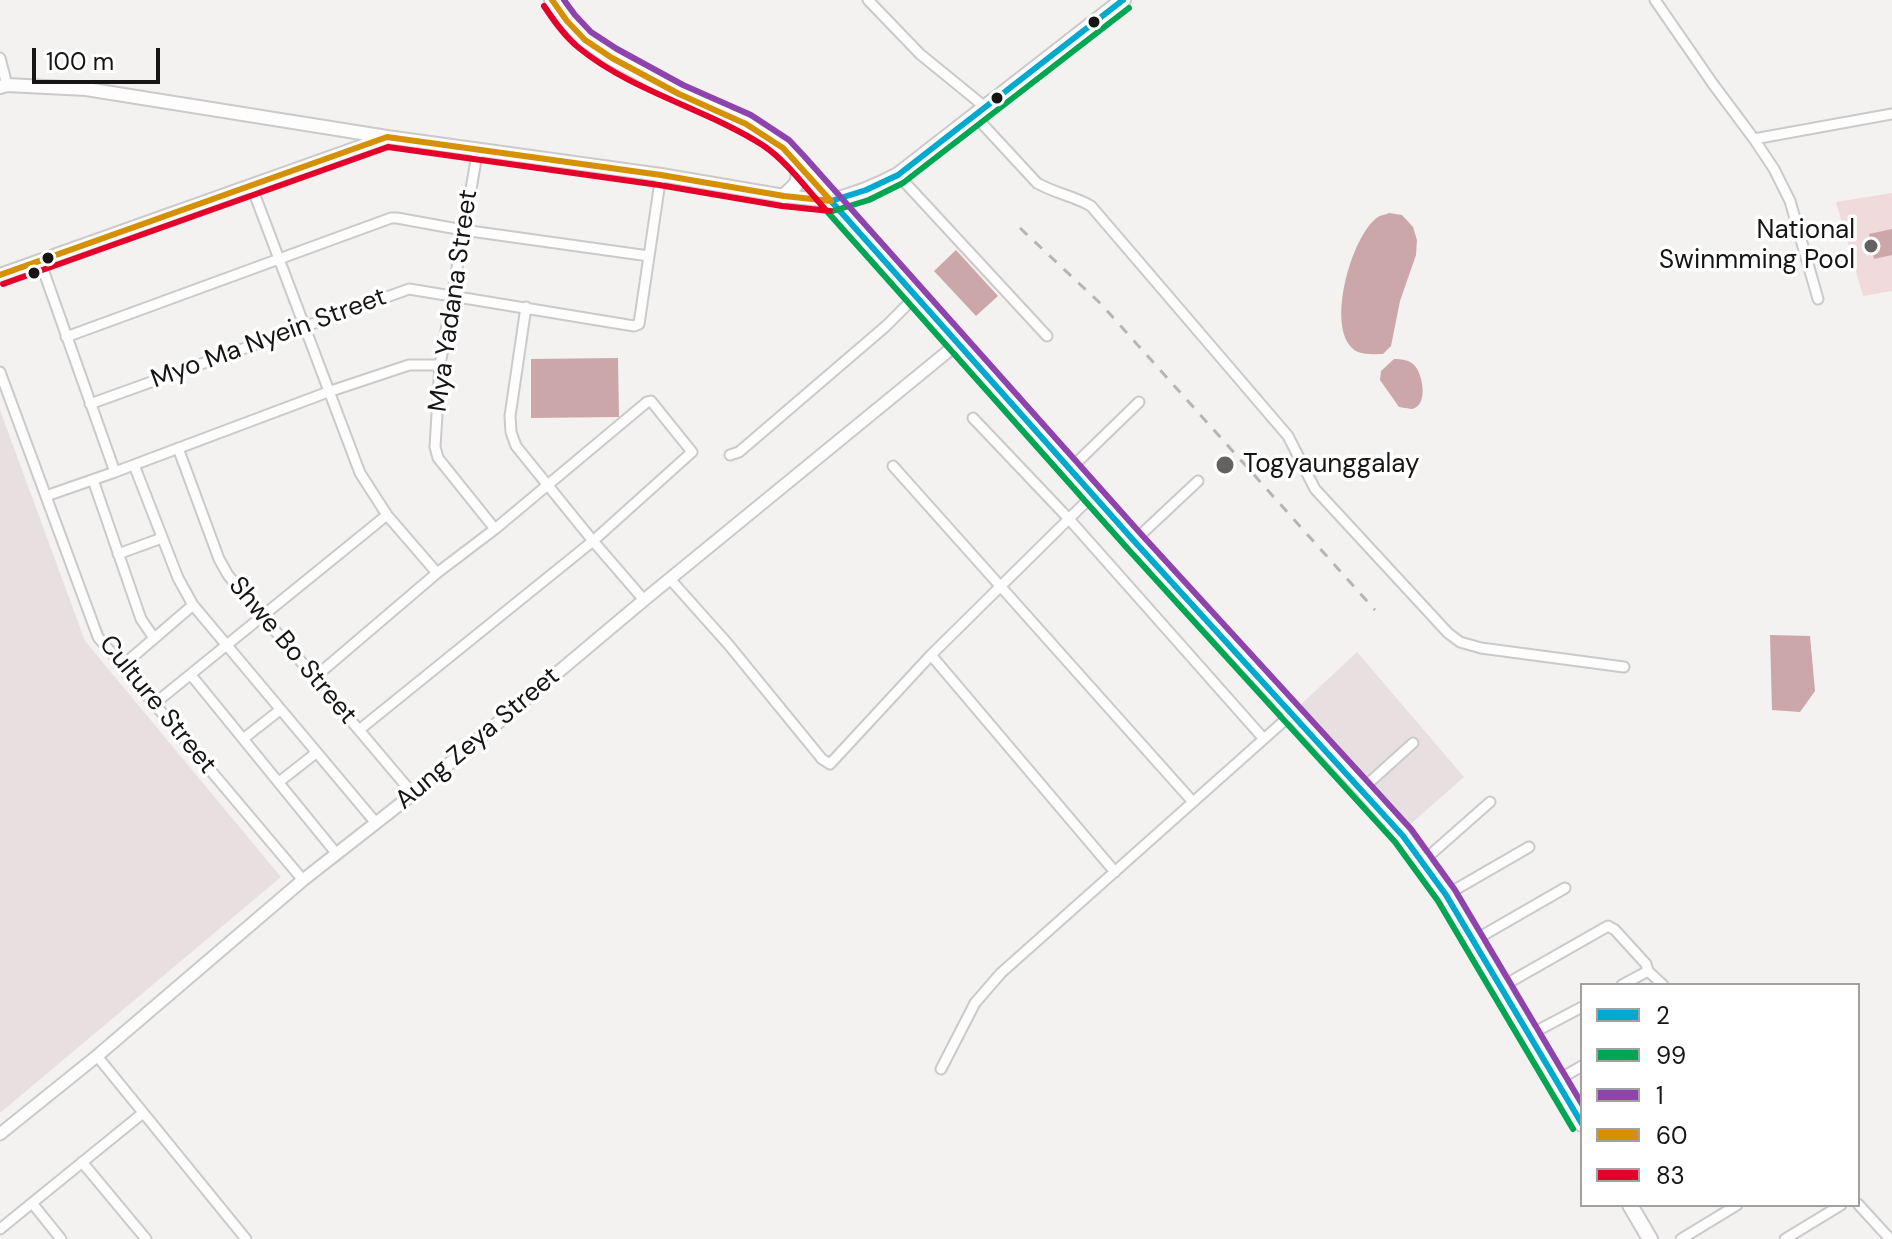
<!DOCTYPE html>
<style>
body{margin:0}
#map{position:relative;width:1892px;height:1239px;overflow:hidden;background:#f4f1f1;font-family:"DM Sans",sans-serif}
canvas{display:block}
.legend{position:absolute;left:1580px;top:983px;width:280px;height:224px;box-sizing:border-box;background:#fff;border:2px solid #a2a1a1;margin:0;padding:10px 14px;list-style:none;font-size:24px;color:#161414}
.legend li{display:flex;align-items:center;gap:16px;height:40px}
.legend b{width:40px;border:2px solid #a2a1a1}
.scale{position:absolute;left:32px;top:48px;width:128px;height:36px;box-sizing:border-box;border:4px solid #161414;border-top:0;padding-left:10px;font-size:24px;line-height:28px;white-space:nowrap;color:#161414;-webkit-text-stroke:6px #fff;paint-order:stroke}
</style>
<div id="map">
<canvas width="1892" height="1239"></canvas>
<ul class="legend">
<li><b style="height:10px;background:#00a9ce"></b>2</li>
<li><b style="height:10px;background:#00a651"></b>99</li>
<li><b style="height:10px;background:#8e44ad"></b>1</li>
<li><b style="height:10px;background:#d59003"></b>60</li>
<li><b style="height:10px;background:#e4002b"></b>83</li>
</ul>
<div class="scale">100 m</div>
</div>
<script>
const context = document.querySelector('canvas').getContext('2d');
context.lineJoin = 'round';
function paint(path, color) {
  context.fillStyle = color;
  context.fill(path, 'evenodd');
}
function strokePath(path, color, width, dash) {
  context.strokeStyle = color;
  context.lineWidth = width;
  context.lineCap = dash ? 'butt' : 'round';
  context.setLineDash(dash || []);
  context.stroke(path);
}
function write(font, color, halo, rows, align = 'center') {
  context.font = font + ' "DM Sans",sans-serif';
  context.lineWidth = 7;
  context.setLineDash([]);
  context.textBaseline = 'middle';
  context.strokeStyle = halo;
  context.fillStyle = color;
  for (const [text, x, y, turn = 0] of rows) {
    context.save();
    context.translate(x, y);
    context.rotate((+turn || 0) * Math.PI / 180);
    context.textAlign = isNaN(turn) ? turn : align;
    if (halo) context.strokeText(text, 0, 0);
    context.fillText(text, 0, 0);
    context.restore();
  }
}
const built = new Path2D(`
 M 0,410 L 85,641 L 281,877 L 0,1113 Z
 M 1357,652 L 1464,777 L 1406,828 L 1297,708 Z`);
const green = new Path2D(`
 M 1892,193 L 1892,291 L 1863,296 L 1836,202 Z`);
const water = new Path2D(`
 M 1389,213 L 1402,215 L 1413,227 L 1417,240 L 1416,255 L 1400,301 L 1391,346 L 1383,354 C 1376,354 1365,355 1358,352 C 1322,335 1352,233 1378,217 C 1381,215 1385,215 1389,213 Z
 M 1892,229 L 1892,255 L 1874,259 L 1869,234 Z
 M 956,250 L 998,296 L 976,316 L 934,271 Z
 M 618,358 L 619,417 L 531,418 L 531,359 Z
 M 1394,359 C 1400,359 1409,360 1413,364 C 1423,372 1429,406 1412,409 C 1411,409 1400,407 1399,407 L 1380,380 L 1381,371 Z
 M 1770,635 L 1810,636 L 1815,691 L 1800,712 L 1772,710 Z`);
const minor = new Path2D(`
 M 868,0 L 920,54 L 985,107
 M 1655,0 L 1713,84 L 1754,139 L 1892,114
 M 0,58 L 7,85
 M 975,116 L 1037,183 C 1054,193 1074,196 1091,206 L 1288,436 L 1315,489 L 1448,633 L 1460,642 L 1481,648 L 1624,667
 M 1754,139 L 1774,169 L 1790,201 L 1818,299
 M 478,149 L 440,365 L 435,447 L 438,458 L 495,529
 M 898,175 L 1047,336
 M 251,185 L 360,473 L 387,515 L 437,573
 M 40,261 L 115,472
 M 526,307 L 510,416 L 511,432 L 516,446 L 593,541 L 644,600
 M 66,337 L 391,218 L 397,218 L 463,230 L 649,256
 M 0,372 L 98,637 L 303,880
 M 90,404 L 409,289 L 634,326 L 639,324 L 661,175
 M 973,418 L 1069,519 L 1264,739
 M 178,448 L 219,559 L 228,575 L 413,794
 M 730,455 L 739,452 L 886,326 L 915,297
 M 134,465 L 178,578 L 193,605 L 376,823
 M 893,466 L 1193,802
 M 1070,469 L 1139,402
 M 93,480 L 141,619 L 154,638
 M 46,496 L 115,472 L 328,392 L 409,365 L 440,365
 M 1134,541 L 1198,481
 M 118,554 L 162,538
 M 670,579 L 728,644 L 822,759 L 830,764 L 931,655 L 1093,495
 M 931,655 L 1115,872
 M 122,666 L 193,605
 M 191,675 L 336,853
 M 315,677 L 437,573 L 495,529 L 647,402 L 651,401 L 692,452 L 593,541 L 359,730
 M 154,704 L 387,515
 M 243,739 L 280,710
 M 279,782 L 316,753
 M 1362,789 L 1413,743
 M 1422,862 L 1490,802
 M 1446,895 L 1529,847
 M 1473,941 L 1565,888
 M 1622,985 L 1648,971
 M 1501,987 L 1608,926 L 1615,930 L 1646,964 L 1648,971 L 1663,985
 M 1529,1035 L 1582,1007
 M 97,1056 L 246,1239
 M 941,1069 L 975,1003 L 1001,973 L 1293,713
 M 1556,1081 L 1582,1066
 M 82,1162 L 146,1239
 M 32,1203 L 61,1239
 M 1858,1204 L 1890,1239
 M 0,1229 L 143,1113
 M 1681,1239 L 1737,1205
 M 1785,1239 L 1841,1205`);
const tertiary = new Path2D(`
 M 0,1134 L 97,1056 L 303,880 L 413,794 L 644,600 L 957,344`);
const secondary = new Path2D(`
 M 0,87 L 7,85 L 86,89 L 387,137 L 661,175 L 784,196 L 831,201
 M 0,275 L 385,138`);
const primary = new Path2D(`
 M 552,0 L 567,21 L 585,40 L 612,58 L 679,94 L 746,124 L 783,148 L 797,163 L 1134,541 L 1362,789 L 1403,836 L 1446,895 L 1582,1124
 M 784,196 C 798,184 801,182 797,163
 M 831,201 C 856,195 876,187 898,175 L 1123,0
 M 1630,1205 L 1650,1239`);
const rail = new Path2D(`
 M 1020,228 L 1101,304 L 1375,610`);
const bus1 = new Path2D(`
 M 831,201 L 1134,541 L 1403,836 L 1446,895 L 1582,1124
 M 831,201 L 866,190 L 898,175 L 1123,0`);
const bus2 = new Path2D(`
 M 824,208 L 1127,548 L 1395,842 L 1438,901 L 1573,1129
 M 833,211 L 869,200 L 903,183 L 1129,8`);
const bus3 = new Path2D(`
 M 564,0 L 575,15 L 591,32 L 617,49 L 683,85 L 751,115 L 789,140 L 804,156 L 1141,534 L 1411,829 L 1455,890 L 1582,1104`);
const bus4 = new Path2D(`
 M 552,0 L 567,21 L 585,40 L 612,58 L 679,94 L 746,124 L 783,148 L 831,201
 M 0,275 L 387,137 L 661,175 L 784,196 L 831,201`);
const bus5 = new Path2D(`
 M 544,6 C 554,21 565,37 579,48 C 633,92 707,109 764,146 C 787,162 805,187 824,208
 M 3,284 L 388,147 L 659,185 L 782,206 L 830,211`);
const markers = [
 [1094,22,7,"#161414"],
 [997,98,7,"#161414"],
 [1871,246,8,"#646161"],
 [48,258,7,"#161414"],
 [34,273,7,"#161414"],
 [1225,465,10,"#646161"]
];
const poiNames = [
 ["National",1855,231],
 ["Swinmming Pool",1855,261],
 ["Togyaunggalay",1243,465,"left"]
];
const streetNames = [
 ["Mya Yadana Street",454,301,-82],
 ["Myo Ma Nyein Street",269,339,-20],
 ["Shwe Bo Street",292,651,50],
 ["Culture Street",157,705,51],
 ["Aung Zeya Street",478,739,-40]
];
paint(built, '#e8e0e0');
paint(green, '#f1dadb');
paint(water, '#cca7a9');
strokePath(minor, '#cbc9c9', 13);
strokePath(tertiary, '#cbc9c9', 15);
strokePath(secondary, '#cbc9c9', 16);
strokePath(primary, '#cbc9c9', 18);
strokePath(minor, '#fdfdfd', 9);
strokePath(tertiary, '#fdfdfd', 11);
strokePath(secondary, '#fdfdfd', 12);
strokePath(primary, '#fdfdfd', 14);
strokePath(rail, '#b6b5b5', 3, [10, 10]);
strokePath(bus1, '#00a9ce', 6);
strokePath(bus2, '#00a651', 6);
strokePath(bus3, '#8e44ad', 6);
strokePath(bus4, '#d59003', 6);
strokePath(bus5, '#e4002b', 6);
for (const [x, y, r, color] of markers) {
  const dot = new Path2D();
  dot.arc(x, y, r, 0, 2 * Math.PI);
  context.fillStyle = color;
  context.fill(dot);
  strokePath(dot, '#fff', 3);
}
write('26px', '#161414', '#fff', poiNames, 'right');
write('26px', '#161414', '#fff', streetNames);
</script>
